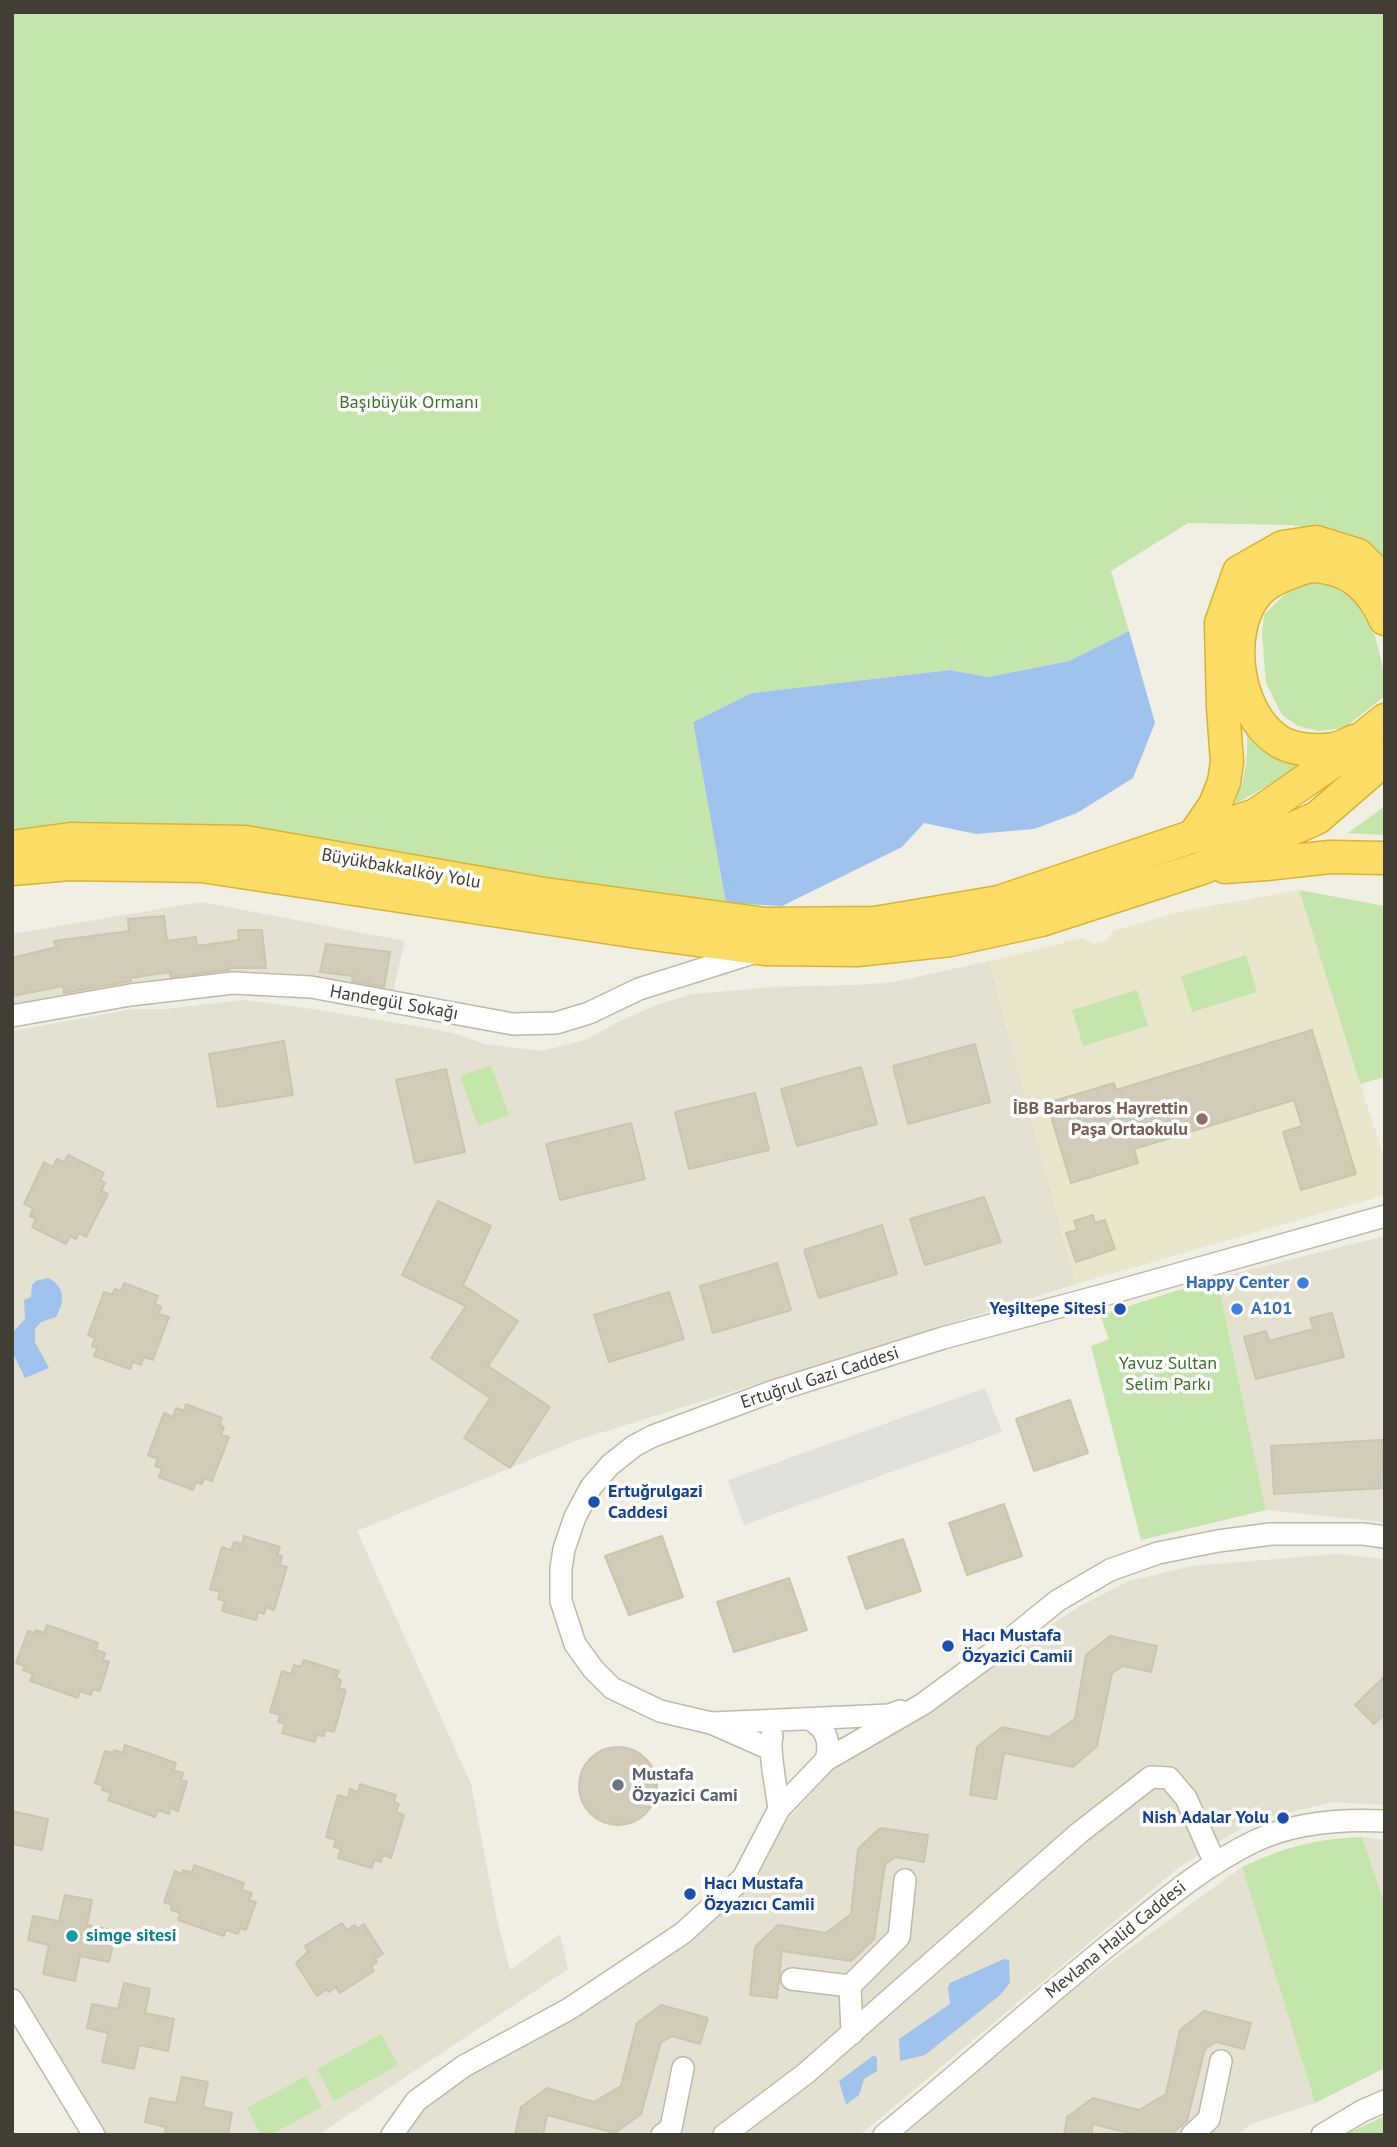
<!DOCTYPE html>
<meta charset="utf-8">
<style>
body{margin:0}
#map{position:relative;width:1397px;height:2147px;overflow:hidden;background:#f1eee3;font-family:"PT Sans",sans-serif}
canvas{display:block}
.frame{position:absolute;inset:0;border:14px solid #423e33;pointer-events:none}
</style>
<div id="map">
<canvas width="1397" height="2147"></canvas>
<div class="frame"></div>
</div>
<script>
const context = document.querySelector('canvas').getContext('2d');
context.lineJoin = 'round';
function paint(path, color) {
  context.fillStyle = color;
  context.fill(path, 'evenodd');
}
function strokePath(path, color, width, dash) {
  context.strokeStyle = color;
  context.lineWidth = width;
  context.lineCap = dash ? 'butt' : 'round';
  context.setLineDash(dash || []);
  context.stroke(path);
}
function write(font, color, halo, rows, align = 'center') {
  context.font = font + ' "PT Sans",sans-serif';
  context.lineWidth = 7;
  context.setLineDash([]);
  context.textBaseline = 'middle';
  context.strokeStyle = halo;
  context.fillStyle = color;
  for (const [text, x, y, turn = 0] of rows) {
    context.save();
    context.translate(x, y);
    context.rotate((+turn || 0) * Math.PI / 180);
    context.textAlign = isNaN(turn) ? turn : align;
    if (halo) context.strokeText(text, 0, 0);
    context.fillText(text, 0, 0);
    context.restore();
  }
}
const residential = new Path2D(`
 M 202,902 L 405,941 L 393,991 L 230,972 L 12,1006 L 12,934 Z
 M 989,961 L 1076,1284 L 578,1440 L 357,1531 L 471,1784 L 497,1919 L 510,1970 L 560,1934 L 568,1969 L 318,2135 L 86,2135 L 12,2017 L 12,1031 L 133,1009 L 165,1009 L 243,1000 L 293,1006 L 427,1028 L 453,1033 L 485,1044 L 542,1051 L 585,1040 L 620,1021 L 659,1004 L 693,994 L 774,987 L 856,985 L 894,982 Z
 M 1385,1236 L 1385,1522 L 1266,1510 L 1217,1278 Z
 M 1337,1554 L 1385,1559 L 1385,1805 L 1333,1802 L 1252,1821 L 1178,1868 L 860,2135 L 395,2135 L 421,2092 L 603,1994 L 787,1820 L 846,1756 L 1082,1605 L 1129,1581 L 1192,1566 Z
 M 1362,1837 L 1385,1840 L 1385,1905 Z
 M 1242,1867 L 1315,2103 L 1251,2124 L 1237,2135 L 898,2135 L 1036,2016 Z`);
const education = new Path2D(`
 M 1299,890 L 1360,1084 L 1383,1154 L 1385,1154 L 1385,1195 L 1076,1284 L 989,961 L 1083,938 L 1093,944 L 1106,941 L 1113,931 L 1182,911 Z`);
const green = new Path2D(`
 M 12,12 L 1385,12 L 1385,565 L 1332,532 L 1292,525 L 1188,523 L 1111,571 L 1129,631 L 1069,661 L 988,677 L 950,670 L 752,693 L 693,722 L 726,903 L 12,840 Z
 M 1301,583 L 1333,585 L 1351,593 L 1375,636 L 1385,676 L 1385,696 L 1344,728 L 1319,731 L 1298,726 L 1282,715 L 1266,683 L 1262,633 L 1264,615 L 1283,596 Z
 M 1247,732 L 1261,746 L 1315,759 L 1235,804 C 1245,777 1248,762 1247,732 Z
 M 1385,806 L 1385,835 L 1348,833 Z
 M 1299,890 L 1385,906 L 1385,1077 L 1360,1084 Z
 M 1246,955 L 1257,992 L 1192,1012 L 1181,976 Z
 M 1137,990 L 1148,1026 L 1083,1046 L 1072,1010 Z
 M 491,1065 L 509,1115 L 478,1126 L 460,1076 Z
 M 1217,1278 L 1266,1510 L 1141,1540 L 1091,1346 L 1109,1339 L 1100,1315 Z
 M 1362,1837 L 1385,1905 L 1385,2068 L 1315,2103 L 1242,1867 C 1285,1847 1315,1839 1362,1837 Z
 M 381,2034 L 398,2065 L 334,2101 L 317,2069 Z
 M 306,2076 L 322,2107 L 270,2135 L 261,2135 L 247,2108 Z
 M 1385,2116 L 1385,2135 L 1348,2135 L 1348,2133 Z`);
const parking = new Path2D(`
 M 985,1388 L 1002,1432 L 744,1525 L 728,1480 Z`);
const water = new Path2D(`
 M 1129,631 L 1155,723 L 1133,778 L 1077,813 L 1034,829 L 976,834 L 924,823 L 902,847 L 782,906 L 726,903 L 693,722 L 752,693 L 950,670 L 988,677 L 1069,661 Z
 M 48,1278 C 65,1286 65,1302 56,1317 L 41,1322 L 35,1329 L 35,1342 L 49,1368 L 25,1378 L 12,1351 L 12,1333 L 25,1319 L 24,1300 L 31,1297 L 32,1285 L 36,1281 Z
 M 1004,1959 L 1009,1960 L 1010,1983 L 999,1996 L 925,2055 L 900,2061 L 899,2039 L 950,2004 L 948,1988 L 950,1983 Z
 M 874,2055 L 877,2058 L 877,2071 L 864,2079 L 859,2095 L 846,2105 L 839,2081 Z`);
const building = new Path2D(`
 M 164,916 L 167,941 L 196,937 L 197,946 L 239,940 L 238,930 L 262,930 L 266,968 L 229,968 L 230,970 L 171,977 L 170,972 L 130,978 L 131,981 L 64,993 L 63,986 L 12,996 L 12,958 L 56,947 L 54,941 L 129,931 L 128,919 Z
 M 326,944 L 390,952 L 384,987 L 352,981 L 353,976 L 320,972 Z
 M 1312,1030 L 1356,1174 L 1301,1190 L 1283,1132 L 1302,1126 L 1294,1100 L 1134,1149 L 1138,1163 L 1071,1183 L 1047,1103 L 1114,1083 L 1116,1090 Z
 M 284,1041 L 293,1095 L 218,1107 L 209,1054 Z
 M 975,1044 L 990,1102 L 908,1124 L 893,1066 Z
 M 861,1067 L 877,1124 L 797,1146 L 781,1089 Z
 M 446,1069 L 465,1152 L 415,1163 L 396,1080 Z
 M 755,1093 L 769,1150 L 689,1169 L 675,1112 Z
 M 631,1123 L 645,1179 L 560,1200 L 546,1144 Z
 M 68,1155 L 104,1173 L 100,1180 L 105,1183 L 101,1191 L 108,1194 L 86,1237 L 79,1233 L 76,1239 L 70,1236 L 66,1244 L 32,1227 L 36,1219 L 30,1216 L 33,1209 L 24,1204 L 44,1162 L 53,1167 L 57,1159 L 64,1162 Z
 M 984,1197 L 1001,1242 L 925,1265 L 910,1219 Z
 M 438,1201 L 491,1226 L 463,1285 L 518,1321 L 488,1366 L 550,1407 L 510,1468 L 464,1438 L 490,1398 L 431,1358 L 466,1306 L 402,1275 Z
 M 1093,1215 L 1095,1223 L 1105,1220 L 1115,1249 L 1076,1262 L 1066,1233 L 1077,1230 L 1074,1221 Z
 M 882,1225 L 897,1274 L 819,1298 L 804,1250 Z
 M 777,1263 L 791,1310 L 713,1333 L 700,1286 Z
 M 124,1283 L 158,1296 L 155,1304 L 161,1307 L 159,1314 L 169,1317 L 153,1360 L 144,1357 L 141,1365 L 133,1362 L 130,1369 L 94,1356 L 97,1348 L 92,1346 L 95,1338 L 88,1335 L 104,1292 L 112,1295 L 115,1289 L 121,1291 Z
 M 669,1292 L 684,1339 L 609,1362 L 594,1315 Z
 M 1332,1313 L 1344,1357 L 1256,1379 L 1244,1337 L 1266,1331 L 1269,1341 L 1313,1329 L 1310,1318 Z
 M 1070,1400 L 1088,1453 L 1034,1471 L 1016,1419 Z
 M 186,1404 L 222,1418 L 220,1425 L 224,1427 L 221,1435 L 229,1437 L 212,1481 L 204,1478 L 202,1484 L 196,1482 L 193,1490 L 159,1477 L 162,1468 L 155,1466 L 158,1459 L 148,1455 L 164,1413 L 173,1417 L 176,1408 L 184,1411 Z
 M 1382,1440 L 1384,1488 L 1274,1494 L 1271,1446 Z
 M 1004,1504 L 1022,1556 L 967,1575 L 949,1523 Z
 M 244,1536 L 280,1547 L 277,1555 L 282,1556 L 280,1565 L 287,1567 L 274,1610 L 266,1607 L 264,1614 L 258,1612 L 256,1620 L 222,1611 L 225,1601 L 218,1599 L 220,1592 L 210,1589 L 222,1547 L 231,1550 L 234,1542 L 242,1544 Z
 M 662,1536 L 683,1597 L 629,1615 L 605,1556 Z
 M 903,1539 L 921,1591 L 866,1609 L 848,1557 Z
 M 789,1578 L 807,1630 L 734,1652 L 717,1602 Z
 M 47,1625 L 98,1643 L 96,1650 L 105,1653 L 103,1660 L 109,1662 L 100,1691 L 93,1689 L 91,1695 L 80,1691 L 78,1698 L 30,1681 L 33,1674 L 23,1670 L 25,1666 L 16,1663 L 28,1631 L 35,1633 L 36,1630 L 44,1633 Z
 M 1110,1636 L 1157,1646 L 1151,1672 L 1123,1666 L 1112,1673 L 1097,1746 L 1073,1767 L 1004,1753 L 996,1799 L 970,1795 L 977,1747 L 1002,1727 L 1049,1737 L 1075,1719 L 1086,1655 Z
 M 304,1660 L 339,1671 L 336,1678 L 341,1680 L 339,1688 L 346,1690 L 334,1732 L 325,1730 L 324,1736 L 317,1735 L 315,1742 L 282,1733 L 285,1724 L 278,1722 L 280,1715 L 270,1712 L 282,1671 L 291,1674 L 294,1665 L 301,1667 Z
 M 1385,1676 L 1385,1714 L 1374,1724 L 1355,1705 Z
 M 125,1745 L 176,1763 L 173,1770 L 183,1773 L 181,1780 L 187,1782 L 178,1811 L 171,1808 L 169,1814 L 158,1810 L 155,1817 L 108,1800 L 111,1793 L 102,1790 L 103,1786 L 95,1783 L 105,1751 L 113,1753 L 114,1750 L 123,1753 Z
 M579 1786a39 39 0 1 1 78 0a39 39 0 1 1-78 0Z
 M 360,1784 L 396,1795 L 394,1802 L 399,1804 L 396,1812 L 404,1815 L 391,1858 L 383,1855 L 381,1862 L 374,1860 L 372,1868 L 338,1858 L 341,1849 L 334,1847 L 336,1840 L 326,1837 L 338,1795 L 348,1798 L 350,1789 L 358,1792 Z
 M 12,1811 L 48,1819 L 42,1850 L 12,1844 Z
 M 880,1828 L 928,1835 L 924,1862 L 895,1857 L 885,1865 L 874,1939 L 851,1961 L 782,1951 L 777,1998 L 750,1995 L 755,1947 L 778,1925 L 826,1933 L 851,1914 L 858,1849 Z
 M 194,1865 L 244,1883 L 242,1890 L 252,1893 L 249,1900 L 256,1902 L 246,1930 L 240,1928 L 238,1934 L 226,1930 L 224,1936 L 178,1920 L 180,1913 L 171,1910 L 172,1905 L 164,1902 L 175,1871 L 182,1874 L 183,1870 L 192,1873 Z
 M 65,1895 L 92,1900 L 87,1925 L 116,1931 L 109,1962 L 80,1956 L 75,1981 L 43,1974 L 49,1945 L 28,1940 L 33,1916 L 59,1921 Z
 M 342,1923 L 347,1930 L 355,1925 L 357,1929 L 364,1924 L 383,1954 L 375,1959 L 377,1962 L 371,1966 L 374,1971 L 340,1993 L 336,1987 L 329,1992 L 327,1989 L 317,1996 L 296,1963 L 308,1952 L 305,1946 Z
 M 124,1983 L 150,1989 L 145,2013 L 174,2019 L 168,2051 L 139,2045 L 134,2069 L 102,2062 L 108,2033 L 87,2028 L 92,2004 L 118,2009 Z
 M 661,2005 L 708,2018 L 700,2044 L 672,2036 L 661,2042 L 641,2114 L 615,2133 L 547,2115 L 543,2135 L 515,2135 L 521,2107 L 547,2088 L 594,2102 L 621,2086 L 637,2023 Z
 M 1204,2011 L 1251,2023 L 1244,2049 L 1216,2042 L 1205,2049 L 1187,2121 L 1170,2135 L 1137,2135 L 1093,2124 L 1091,2135 L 1064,2135 L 1067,2117 L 1093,2098 L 1139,2110 L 1166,2094 L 1180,2030 Z
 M 182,2077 L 208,2082 L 203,2107 L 232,2113 L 228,2135 L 164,2135 L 166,2127 L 145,2122 L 150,2098 L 176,2103 Z`);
const minor = new Path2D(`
 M 12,1016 L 130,995 L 233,983 L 311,987 L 513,1024 L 556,1023 L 589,1013 L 639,989 L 756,952
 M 713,1723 L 889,1715 L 900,1711
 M 772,1736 C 768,1749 777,1792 779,1809
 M 770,1749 L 711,1723 L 660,1711 L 612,1688 L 593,1669 L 575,1644 L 561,1601 L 561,1568 L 564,1549 L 575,1517 L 591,1487 L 610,1465 L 634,1446 L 653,1436 L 771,1392 L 943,1338 L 1107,1294 L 1385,1216
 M 826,1760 L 923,1704 L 1003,1645 L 1057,1601 L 1110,1570 L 1158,1553 L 1218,1541 L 1271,1534 L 1363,1534 L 1385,1537
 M 792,1979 L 850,1986 L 899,1937 L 905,1880
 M 850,1986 L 852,2034
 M 12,2000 L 94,2135
 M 392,2135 L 416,2101 L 464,2066 L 569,2009 L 683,1933 L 743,1878 L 779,1809 L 826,1760 C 831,1741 826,1728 809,1719
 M 662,2135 L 671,2128 L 683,2068
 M 724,2135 L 805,2074 L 1079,1833 L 1151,1777 L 1169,1778 L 1186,1798 L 1215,1863
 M 884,2135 C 964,2070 1040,2000 1120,1936 C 1163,1901 1205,1865 1255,1841 C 1295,1822 1341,1819 1385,1821
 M 1192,2135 L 1209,2119 L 1221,2061
 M 1322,2135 L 1362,2111 L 1385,2101`);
const highway = new Path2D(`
 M 1354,741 C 1348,744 1341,748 1334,749 C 1318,752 1291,750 1277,740 C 1236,712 1225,632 1256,594 C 1264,584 1276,578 1287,574 C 1305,567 1309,564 1328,568 C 1357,573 1374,594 1385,619
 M 1193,837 L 1215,805 L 1224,782 L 1227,762 L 1223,707 L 1221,623 L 1239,572 L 1283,547 L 1316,542 L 1358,555 L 1385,582
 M 12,847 L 71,839 L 245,842 L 538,893 L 765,924 L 875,923 L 999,902 L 1256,815 L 1338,758 L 1385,720
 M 1225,867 L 1266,864 L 1330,857 L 1385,858
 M 12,869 L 69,864 L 202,866 L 638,932 L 765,949 L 857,950 L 950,940 L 1041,920 L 1202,868 L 1317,818 L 1385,759`);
const markers = [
 [1202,1119,7,"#8d6e63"],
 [1303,1283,7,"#3f7fe0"],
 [1120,1309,7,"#1a4fb4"],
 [1237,1309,7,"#3f7fe0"],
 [594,1502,7,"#1a4fb4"],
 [948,1646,7,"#1a4fb4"],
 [618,1785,7,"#6b7280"],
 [1283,1818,7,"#1a4fb4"],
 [690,1894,7,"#1a4fb4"],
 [72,1936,7,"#0f9aa8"]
];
const parkNames = [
 ["Başıbüyük Ormanı",409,403],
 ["Yavuz Sultan",1168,1364],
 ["Selim Parkı",1168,1385]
];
const streetNames = [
 ["Büyükbakkalköy Yolu",401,869,10],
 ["Handegül Sokağı",394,1003,10],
 ["Ertuğrul Gazi Caddesi",820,1378,-18],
 ["Mevlana Halid Caddesi",1116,1940,-39]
];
const educationNames = [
 ["İBB Barbaros Hayrettin",1188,1109],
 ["Paşa Ortaokulu",1188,1130]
];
const shopNames = [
 ["Happy Center",1289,1283],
 ["A101",1251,1309,"left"]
];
const transitNames = [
 ["Yeşiltepe Sitesi",1106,1309,"right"],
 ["Ertuğrulgazi",608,1492],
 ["Caddesi",608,1513],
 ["Hacı Mustafa",962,1636],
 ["Özyazici Camii",962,1657],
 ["Nish Adalar Yolu",1269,1818,"right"],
 ["Hacı Mustafa",704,1884],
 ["Özyazıcı Camii",704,1905]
];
const worshipNames = [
 ["Mustafa",632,1775],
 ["Özyazici Cami",632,1796]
];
const cultureNames = [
 ["simge sitesi",86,1936]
];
paint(residential, '#e5e1d1');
paint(education, '#eae6cc');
paint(green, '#c4e6ab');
paint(parking, '#e1e0db');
paint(water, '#9ec4ee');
paint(building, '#d2cbb8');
strokePath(building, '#cdc4ac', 2);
strokePath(minor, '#bfbaa8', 24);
strokePath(highway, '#dab233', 35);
strokePath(minor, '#fff', 21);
strokePath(highway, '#fcdc63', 32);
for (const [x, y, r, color] of markers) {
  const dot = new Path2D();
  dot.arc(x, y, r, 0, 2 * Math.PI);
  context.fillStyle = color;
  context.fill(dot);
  strokePath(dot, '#fff', 2.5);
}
write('18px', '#3b7328', '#fff', parkNames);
write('18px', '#423e33', '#fff', streetNames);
write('bold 18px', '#785e54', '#fff', educationNames, 'right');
write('bold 18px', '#366cbe', '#fff', shopNames, 'right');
write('bold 18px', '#164399', '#fff', transitNames, 'left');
write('bold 18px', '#5b616d', '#fff', worshipNames, 'left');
write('bold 18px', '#0d838f', '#fff', cultureNames, 'left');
</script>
